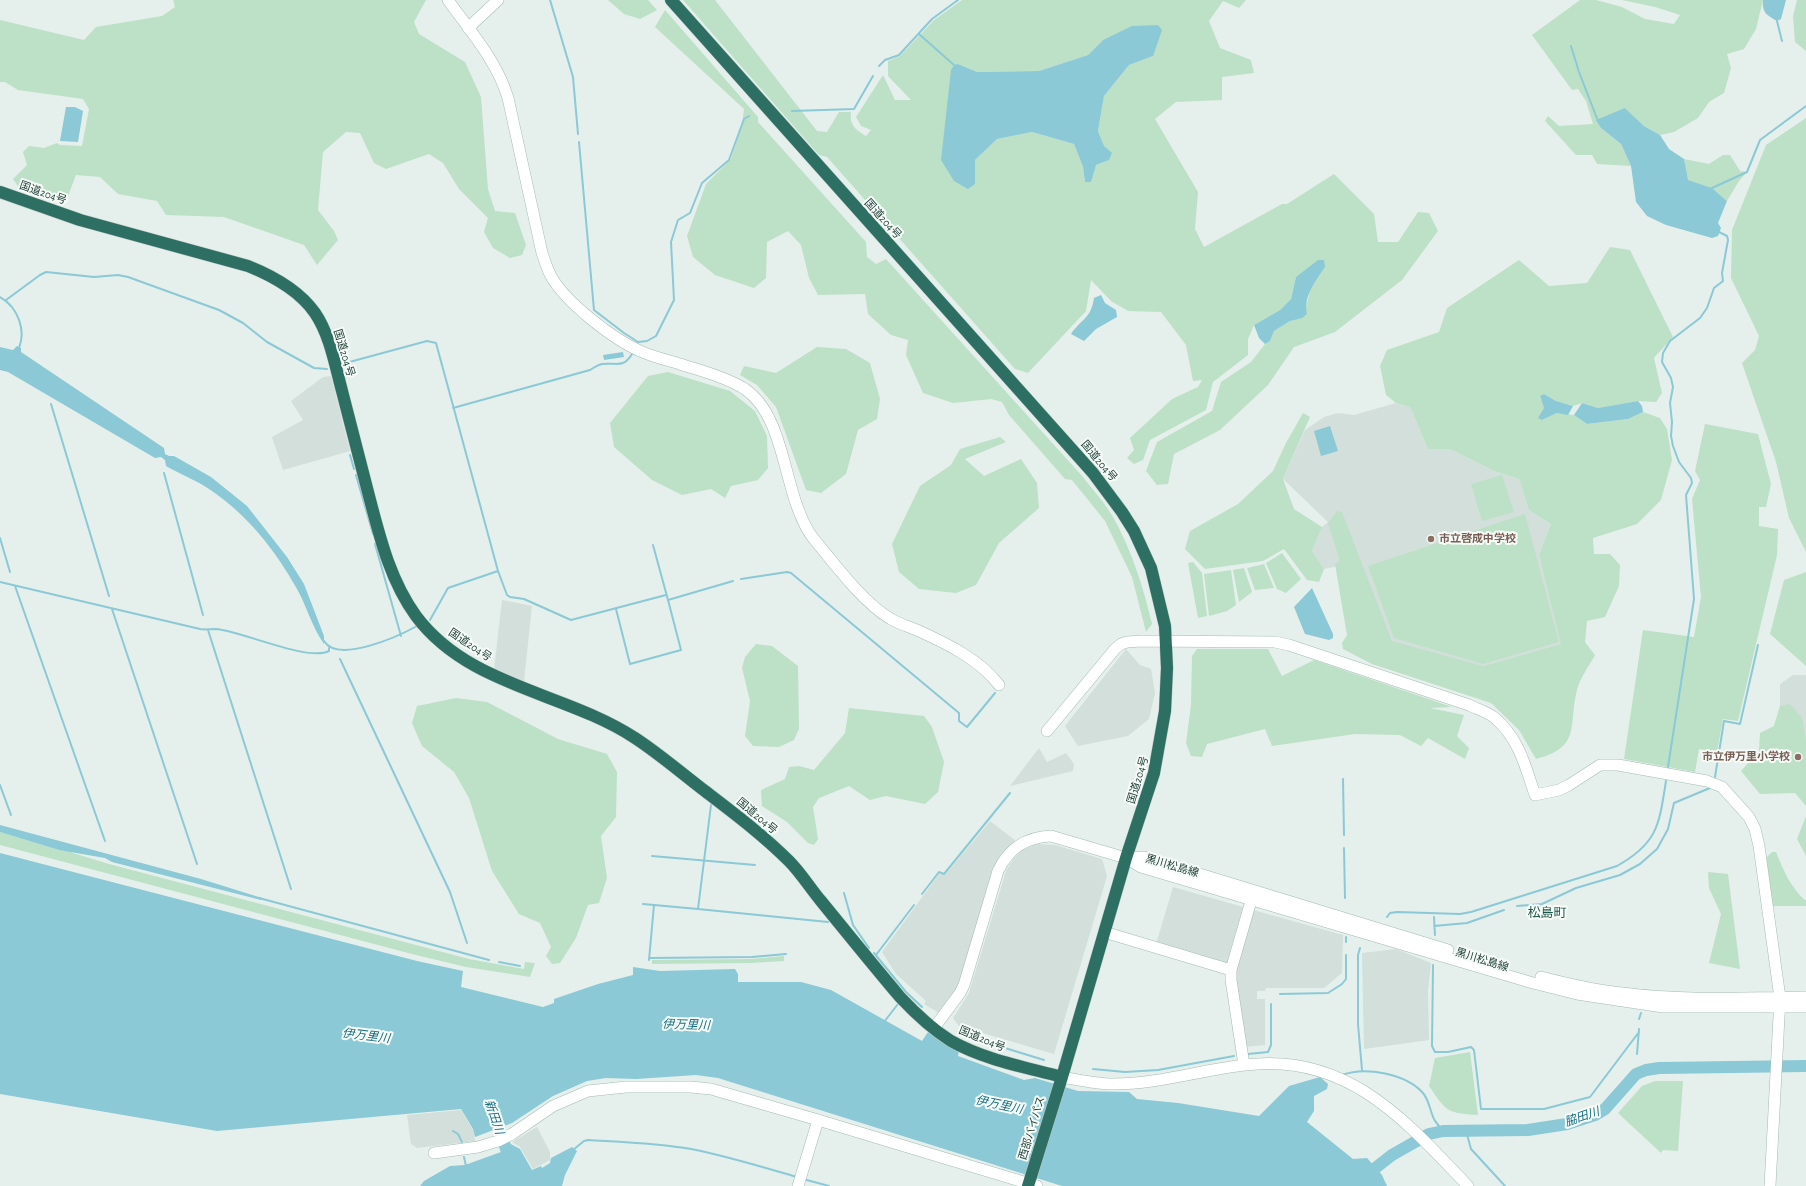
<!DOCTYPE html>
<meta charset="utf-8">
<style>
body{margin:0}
canvas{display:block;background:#e5efeb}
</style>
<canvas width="1806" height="1186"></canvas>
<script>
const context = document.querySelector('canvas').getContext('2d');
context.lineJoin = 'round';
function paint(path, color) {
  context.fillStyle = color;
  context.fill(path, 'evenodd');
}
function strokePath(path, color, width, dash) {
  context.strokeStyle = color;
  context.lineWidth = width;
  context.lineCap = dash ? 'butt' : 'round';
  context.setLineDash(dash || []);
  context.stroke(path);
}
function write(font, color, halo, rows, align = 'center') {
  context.font = font + ' "Alegreya Sans","Noto Sans JP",sans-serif';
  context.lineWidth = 4;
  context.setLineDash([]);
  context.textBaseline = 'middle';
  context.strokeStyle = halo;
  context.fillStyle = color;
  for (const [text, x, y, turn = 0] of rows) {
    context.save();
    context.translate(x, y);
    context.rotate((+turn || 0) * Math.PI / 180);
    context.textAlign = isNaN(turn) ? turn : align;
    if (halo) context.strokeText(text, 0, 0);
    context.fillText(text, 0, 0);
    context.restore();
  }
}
const built = new Path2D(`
 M 331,376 L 350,451 L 283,470 L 272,437 L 303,420 L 291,401 L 323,377 Z
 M 1396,403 L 1410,407 L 1428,449 L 1450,449 L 1494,471 L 1519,479 L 1529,510 L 1551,524 L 1539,555 L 1562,644 L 1483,666 L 1372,655 L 1338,566 L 1324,569 L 1312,551 L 1322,527 L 1328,522 L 1283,479 L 1305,430 L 1324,417 L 1338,413 L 1354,415 Z
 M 502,600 L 532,606 L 524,681 L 494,670 Z
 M 1126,649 L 1140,665 L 1151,669 L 1155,693 L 1149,719 L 1128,736 L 1078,746 L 1065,726 Z
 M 1793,675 L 1806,675 L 1806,789 L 1774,726 L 1780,706 L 1780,684 Z
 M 1039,748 L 1047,762 L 1066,753 L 1074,764 L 1073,771 L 1010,786 Z
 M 990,821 L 1016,841 L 1002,854 L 994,870 L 961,981 L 953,995 L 939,1013 L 924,1004 L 926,1001 L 896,974 L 882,952 L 939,874 L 945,875 Z
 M 1037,844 L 1055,845 L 1102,859 L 1107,876 L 1054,1054 L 959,1026 L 953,1018 L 969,993 L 1006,871 L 1014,858 L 1024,849 Z
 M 1173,887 L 1243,907 L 1226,965 L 1156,944 Z
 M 1253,910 L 1343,935 L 1342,973 L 1324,988 L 1266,988 L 1265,991 L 1257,991 L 1257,999 L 1265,999 L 1265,1045 L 1244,1047 L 1235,979 L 1236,970 Z
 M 1396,949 L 1431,963 L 1428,991 L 1429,1040 L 1364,1049 L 1362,953 Z
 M 461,1110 L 473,1130 L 475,1141 L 417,1148 L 411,1144 L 407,1115 Z
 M 537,1127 L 550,1152 L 550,1160 L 533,1169 L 520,1147 L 512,1142 Z`);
const green = new Path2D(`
 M 173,0 L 426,0 L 414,22 L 419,34 L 465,62 L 481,97 L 488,189 L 495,211 L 515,213 L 526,245 L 522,255 L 510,258 L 493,248 L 484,232 L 488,218 L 459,189 L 443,163 L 429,154 L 386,169 L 374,163 L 360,133 L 346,132 L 323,152 L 318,210 L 334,231 L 338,240 L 317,265 L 304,245 L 224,217 L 166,215 L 157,201 L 118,194 L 100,177 L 76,175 L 68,196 L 48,200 L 20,189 L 13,179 L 27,165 L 23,152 L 29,146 L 44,148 L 57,143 L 60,145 L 82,146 L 89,109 L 83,99 L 18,90 L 5,82 L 0,82 L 0,20 L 84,40 L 96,27 L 162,16 L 175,7 Z
 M 608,0 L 648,0 L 657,10 L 640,19 L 624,14 Z
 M 683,0 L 715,0 L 817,131 L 827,132 L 839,112 L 851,112 C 849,125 856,130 866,136 L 871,130 L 861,126 L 856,117 L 883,75 L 895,100 L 911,100 L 888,76 L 888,61 L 900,56 L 934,20 L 962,0 L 1246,0 L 1239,8 L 1223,1 L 1209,21 L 1220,48 L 1251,60 L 1254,73 L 1222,77 L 1222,100 L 1176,102 L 1155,119 L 1198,192 L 1195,229 L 1204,247 L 1282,204 L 1287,204 L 1334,174 L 1374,214 L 1378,242 L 1398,242 L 1418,212 L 1429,213 L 1438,231 L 1402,280 L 1335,332 L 1294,347 L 1268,385 L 1220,430 L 1174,454 L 1168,484 L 1157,485 L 1146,471 L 1157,442 L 1212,411 L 1221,382 L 1251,362 L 1265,344 L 1270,341 L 1274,331 L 1290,321 L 1306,307 L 1311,288 L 1325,267 L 1296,277 L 1291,299 L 1280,310 L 1254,325 L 1248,339 L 1248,355 L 1213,382 L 1206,410 L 1150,440 L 1143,460 L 1134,464 L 1127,458 L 1134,450 L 1130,438 L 1172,399 L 1198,387 L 1202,380 L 1193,381 L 1186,345 L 1161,312 L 1128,311 L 1111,301 L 1091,280 L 1086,311 L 1028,373 L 1015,369 L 827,157 L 819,155 ZM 1103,40 L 1153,56 L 1129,65 L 1104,96 L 1098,131 L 1109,160 L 1096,165 L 1085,182 L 1083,167 L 1074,144 L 1032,132 L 997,139 L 975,160 L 958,64 L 977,72 L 1039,71 L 1088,55 Z
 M 1580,0 L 1596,0 L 1622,7 L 1645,19 L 1674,24 L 1680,15 L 1655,7 L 1622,0 L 1763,0 L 1756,29 L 1744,49 L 1727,54 L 1731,68 L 1724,93 L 1709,102 L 1698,118 L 1674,132 L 1660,135 L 1644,126 L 1625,108 L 1601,128 L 1621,144 L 1631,166 L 1597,164 L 1592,155 L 1576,155 L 1545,121 L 1548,116 L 1559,126 L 1593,124 L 1586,101 L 1578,89 L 1572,90 L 1532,35 Z
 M 1797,0 L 1806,0 L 1806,51 L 1795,42 L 1793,16 Z
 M 665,10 L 758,117 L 758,122 L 866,242 L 867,257 L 876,264 L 886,259 L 1083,477 C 1093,490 1105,503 1113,517 C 1132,551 1143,586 1152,624 L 1146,632 L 1132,577 L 1105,521 L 1072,480 L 1065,479 L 1009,415 L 1002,402 L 991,399 L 953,403 L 923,393 L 906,355 L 908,340 L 891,335 L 868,314 L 865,294 L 818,295 L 809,278 L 801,245 L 788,231 L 767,242 L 766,278 L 754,288 L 715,275 L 693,257 L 687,236 L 706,184 L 731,159 L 742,125 L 744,109 L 655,27 Z
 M 1806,118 L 1806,552 L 1789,518 L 1776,462 L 1742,363 L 1755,350 L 1759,336 L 1731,278 L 1732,230 L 1766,145 Z
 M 1723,155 L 1730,155 L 1740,171 L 1747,172 L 1739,181 L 1727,201 L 1712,188 L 1687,180 L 1684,159 L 1709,164 Z
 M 1610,247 L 1630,250 L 1673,337 L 1654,358 L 1662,393 L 1656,402 L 1638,401 L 1598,408 L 1582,403 L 1573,406 L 1556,401 L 1544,394 L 1540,397 L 1544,407 L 1542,420 L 1557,413 L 1574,415 L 1587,424 L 1628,419 L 1643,412 L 1660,418 L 1667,429 L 1672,460 L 1661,500 L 1637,524 L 1593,538 L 1594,554 L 1610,554 L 1620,565 L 1619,586 L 1605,617 L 1587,621 L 1585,642 L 1595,655 C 1589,666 1580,678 1577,690 C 1568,726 1582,747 1536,759 L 1519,730 L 1491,703 L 1372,664 L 1343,649 L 1342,643 L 1347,635 L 1335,564 L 1340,561 L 1328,523 L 1337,511 L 1342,512 L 1392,641 L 1483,666 L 1561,644 L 1539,555 L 1551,524 L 1529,510 L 1519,479 L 1494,471 L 1450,449 L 1428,449 L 1410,407 L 1396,403 L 1386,395 L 1380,366 L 1387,350 L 1439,332 L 1447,308 L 1519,260 L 1549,286 L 1587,283 Z
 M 817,347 L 846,349 L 870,363 L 880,399 L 877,419 L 858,430 L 846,474 L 821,493 L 806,490 L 776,407 L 757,385 L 740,375 L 744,366 L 776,373 Z
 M 668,372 L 730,391 L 755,411 L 767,436 L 768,468 L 758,480 L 731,486 L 725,498 L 711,489 L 682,495 L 652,480 L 614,447 L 610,423 L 648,376 Z
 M 1303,413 L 1310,417 L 1283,479 L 1294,509 L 1322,527 L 1312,551 L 1324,569 L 1319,582 L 1307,580 L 1284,549 L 1263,561 L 1205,569 L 1185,549 L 1190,531 L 1238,504 L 1273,471 L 1286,443 Z
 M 1705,424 L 1758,434 L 1771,484 L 1766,507 L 1759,507 L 1759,526 L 1778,529 L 1777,555 L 1738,721 L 1723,719 L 1717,752 L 1699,749 L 1695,772 L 1624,759 L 1643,630 L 1694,637 L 1701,597 L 1692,499 L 1700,480 L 1695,471 Z
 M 1000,437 L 1006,442 L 965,459 L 984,476 L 1021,459 L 1037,483 L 1039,508 L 999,543 L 976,585 L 956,593 L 919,589 L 899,572 L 892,544 L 920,486 L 951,465 L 960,449 Z
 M 1502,475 L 1514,512 L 1482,521 L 1471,484 Z
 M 1525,514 L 1559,642 L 1483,664 L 1394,638 L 1368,566 Z
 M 1282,553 L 1301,579 L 1286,593 L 1277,589 L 1266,563 Z
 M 1193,562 L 1202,573 L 1207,616 L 1198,618 L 1188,563 Z
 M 1264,564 L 1274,588 L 1255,590 L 1247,568 Z
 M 1244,568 L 1252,592 L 1239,602 L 1233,570 Z
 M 1231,570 L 1236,605 L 1227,611 L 1209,616 L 1204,574 Z
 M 1806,572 L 1806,666 L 1770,634 L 1784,580 Z
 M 756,644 L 772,646 L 798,666 L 799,729 L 794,740 L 779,747 L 753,746 L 745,736 L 750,701 L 742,668 L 745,657 Z
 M 1197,649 L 1268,649 L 1282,676 L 1314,660 L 1452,707 L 1430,708 L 1464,715 L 1457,736 L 1469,748 L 1465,759 L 1428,738 L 1421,746 L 1400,735 L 1355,734 L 1272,746 L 1265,729 L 1207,744 L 1202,757 L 1191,756 L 1186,743 L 1191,705 L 1192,656 Z
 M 456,698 L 487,702 L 558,739 L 607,754 L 617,772 L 616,817 L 601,836 L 607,878 L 599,903 L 588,905 L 576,938 L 560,963 L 552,964 L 546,956 L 551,947 L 540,923 L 519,914 L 492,871 L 469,798 L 454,772 L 422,746 L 412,723 L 417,706 Z
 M 1790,704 L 1802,718 L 1806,740 L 1806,806 L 1795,793 L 1760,794 L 1741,771 L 1759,751 L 1760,733 L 1774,726 L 1780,706 Z
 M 849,708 L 924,716 L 932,727 L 944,762 L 938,792 L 925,804 L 886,796 L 870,800 L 849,786 L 819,798 L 813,807 L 818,839 L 814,845 L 808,843 L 787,822 L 762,806 L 761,790 L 785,779 L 789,767 L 799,766 L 814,770 L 845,733 Z
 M 1806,816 L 1806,856 L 1797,839 Z
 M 0,832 L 59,850 L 70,851 L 73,853 L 109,864 L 469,959 L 524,969 L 525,962 L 535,963 L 530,977 L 466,967 L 412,954 L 0,845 Z
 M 1772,852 L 1776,852 C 1784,871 1790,887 1806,901 L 1806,906 L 1773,906 L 1766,858 Z
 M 1708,872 L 1728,874 L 1740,969 L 1709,963 L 1721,914 L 1709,888 Z
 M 784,956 L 784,961 L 751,963 L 652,964 L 652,960 L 751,959 Z
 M 1470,1052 L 1478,1115 C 1446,1113 1447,1112 1429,1086 L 1435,1058 Z
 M 1655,1081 L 1683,1081 L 1678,1151 L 1663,1150 L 1661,1153 L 1618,1113 L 1642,1086 Z`);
const water = new Path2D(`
 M 1763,0 L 1786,0 L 1781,19 L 1777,21 C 1767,15 1762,13 1763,0 Z
 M 1158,25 L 1162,30 L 1153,56 L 1129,65 L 1104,96 L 1098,131 L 1104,146 L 1112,153 L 1109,160 L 1096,165 L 1091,182 L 1085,182 L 1083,167 L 1074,144 L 1032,132 L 997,139 L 975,160 L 975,184 L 968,189 L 954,181 L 941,160 L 951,70 L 954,65 L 958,64 L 977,72 L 1039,71 L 1088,55 L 1103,40 L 1132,26 Z
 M 66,107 L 75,107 L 83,111 L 78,142 L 60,141 Z
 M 1625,108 L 1644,126 L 1660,135 L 1669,149 L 1684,159 L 1688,180 L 1712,188 L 1727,201 L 1718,223 L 1721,228 L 1718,236 L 1712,238 L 1666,225 L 1647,216 L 1636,202 L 1631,166 L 1621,144 L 1601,128 L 1596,120 Z
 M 1318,260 L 1324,260 L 1325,267 C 1316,281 1303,296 1307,314 L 1302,318 L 1290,321 L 1274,331 L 1270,341 L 1265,344 L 1259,338 L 1254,325 L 1280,310 L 1291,299 L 1296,277 Z
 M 1101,295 L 1105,303 L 1116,310 L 1117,317 L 1096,329 L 1084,341 L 1071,334 C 1081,319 1091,319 1094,298 Z
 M 17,346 L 21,348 L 21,352 L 164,448 L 165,454 L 169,456 L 174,456 L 211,477 L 247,506 L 287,557 L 304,584 L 324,636 L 324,644 C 312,627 307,607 297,589 C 276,551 246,513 209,489 C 196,480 180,474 166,466 L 165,460 L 161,457 L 155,458 L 8,372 L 0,370 L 0,347 L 13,350 Z
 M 623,352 L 624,357 L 604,360 L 603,355 Z
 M 1544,394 L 1556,401 L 1573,406 L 1568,415 L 1557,413 L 1542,420 L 1538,418 L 1544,408 L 1540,396 Z
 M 1638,401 L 1642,406 L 1643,412 L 1628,419 L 1587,424 L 1574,415 L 1582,403 L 1598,408 Z
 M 1330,426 L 1338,451 L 1321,456 L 1314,431 Z
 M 1312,588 L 1333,634 L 1333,638 L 1329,640 L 1305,634 L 1294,607 Z
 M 0,825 L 201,879 L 262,898 L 261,900 L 112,862 L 105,858 L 59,850 L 0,832 Z
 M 0,853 L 417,961 L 463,971 L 461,987 L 543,1007 L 554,1003 L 554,999 L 598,984 L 633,975 L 633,967 L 660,971 L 735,969 L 738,974 L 738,982 L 801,982 L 831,990 L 922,1041 L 928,1032 L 959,1051 L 958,1056 L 1024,1080 L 1035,1078 L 1078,1091 L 1129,1092 L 1137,1099 L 1178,1103 L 1259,1116 L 1289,1086 L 1320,1077 L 1328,1084 L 1327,1089 L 1314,1096 L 1314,1111 L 1307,1122 L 1353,1159 L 1367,1158 L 1382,1175 L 1387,1186 L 1062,1186 L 718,1078 L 696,1075 L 636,1079 L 606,1078 L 587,1081 L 553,1096 L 512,1123 L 475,1137 L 473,1129 L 461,1109 L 217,1131 L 0,1094 Z
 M 509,1143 L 520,1149 L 532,1170 L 541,1166 L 542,1168 L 550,1163 L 551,1158 L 572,1147 L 577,1151 L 565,1175 L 562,1186 L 420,1186 L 424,1181 L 450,1166 L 465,1165 L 501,1152 L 500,1148 Z`);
const stream = new Path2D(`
 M 550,0 L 573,77 L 578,134
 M 1777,21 L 1782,41
 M 919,34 L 954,65
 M 1571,46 L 1579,72 L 1598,121
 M 879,66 L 885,60 L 899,55 L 932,19 L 958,0
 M 792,111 L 854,109 L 873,76
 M 579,142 L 594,310 L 624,333 L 638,342 L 647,341 L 656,336 L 674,300 L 671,242 L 678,220 L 690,213 L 702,183 L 729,160 L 744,119 L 749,116
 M 1711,191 L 1712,188 L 1747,172 L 1760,140 L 1806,106
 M 0,297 C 18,307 27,331 18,350
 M 6,300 L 40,275 L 46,272 L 94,277 L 118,275 L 128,277 L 219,310 L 243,323 L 267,342 L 314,368 L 327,369
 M 342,364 L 427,341 L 436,343 L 498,571 L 507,595 L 510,597 L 524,599 L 571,620 L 666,595
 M 51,404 L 109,596
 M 453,408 L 590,370 C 593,368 598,365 602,364 C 616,362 623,369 632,354
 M 350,455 L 354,469
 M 164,473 L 203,615
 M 356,475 L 373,534
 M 0,538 L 10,572
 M 375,544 L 401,636
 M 653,545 L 668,600 L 733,581
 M 741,579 L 787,572 L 791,573 L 959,713 L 959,721 L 967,727 L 995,693
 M 0,582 L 200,629 C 205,630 210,629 216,629 C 242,631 308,662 329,651 L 329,648
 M 15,586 L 105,841
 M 112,609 L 197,864
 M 616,609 L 630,664 L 681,650 L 668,600
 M 430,620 L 448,588 L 498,571
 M 208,630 L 291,889
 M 324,641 C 338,664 399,636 417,626
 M 340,659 L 450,892 L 467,943
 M 1668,767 L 1694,599 L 1686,495 L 1692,483 L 1691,478 L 1679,462 L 1673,446 L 1671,436 L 1672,422 L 1670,403 L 1673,387 L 1671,378 L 1662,362 L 1663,353 L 1670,341 L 1700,318 L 1707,308 L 1714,288 L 1723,281 L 1722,273 L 1728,240 L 1727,236 L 1717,231
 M 1715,777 L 1724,721 L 1740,724 L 1758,645
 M 1343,779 L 1344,835
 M 0,785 L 11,815
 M 1344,848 L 1345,898
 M 652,856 L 755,865
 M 844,893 L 853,925 L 869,948
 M 922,894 L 939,872 L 944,874 L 1010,793
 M 259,898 L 489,960
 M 643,904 L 654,905
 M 1517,906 L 1542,904 L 1576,888 L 1620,875 L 1640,864 L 1657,849 L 1668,829 L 1674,803 L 1710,788
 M 698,909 L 828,922
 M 1387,917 L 1390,913 L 1397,912 L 1460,914 L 1471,912 L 1617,866 C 1658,843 1659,825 1666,781
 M 1434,917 L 1435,935
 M 1434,926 L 1467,923 L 1504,910
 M 1346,937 L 1346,942
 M 1360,948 L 1358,955 L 1358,1024 L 1362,1070
 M 874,953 L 906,992 L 922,1007
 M 876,955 L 914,905
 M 649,958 L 752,957 L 786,954
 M 649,960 L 654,905 L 698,909 L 711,805
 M 499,962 L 520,966
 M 1433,965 L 1432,1046 L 1435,1052 L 1448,1052 L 1471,1047 L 1474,1050 L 1481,1109 L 1544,1109 L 1590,1097 L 1639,1032
 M 1280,994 L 1328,993 L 1342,984 L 1346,979 L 1346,955
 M 1639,1019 L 1641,1013
 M 884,1022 L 898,1004
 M 958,1032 L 979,1040 L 1044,1060
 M 1248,1054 L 1268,1052 L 1271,1045 L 1271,1004
 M 1637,1054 L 1639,1029
 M 1093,1069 L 1125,1072 L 1158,1070 L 1234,1056
 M 1342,1075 C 1366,1066 1406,1074 1423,1093 C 1429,1100 1430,1111 1434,1119 C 1436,1123 1440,1127 1443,1131
 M 453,1131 L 458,1134 L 462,1142
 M 1466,1131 L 1471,1149 L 1505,1186
 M 573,1150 L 584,1141 L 588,1140 C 622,1142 657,1143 691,1149 C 727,1156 762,1167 797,1177
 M 464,1157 L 466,1166
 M 803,1179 L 829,1186`);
const river = new Path2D(`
 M 494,1113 L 506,1149
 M 1360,1186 L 1369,1173 L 1392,1155 L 1429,1134 L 1443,1131 L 1528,1130 L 1567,1124 L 1595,1115 L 1605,1109 L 1636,1074 L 1646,1070 L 1659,1068 L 1806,1066`);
const secondary = new Path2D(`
 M 448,0 C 470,31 497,61 508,98 L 542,253 C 545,261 547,269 551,276 C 565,302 613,339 640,351 C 653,357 667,360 680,364 C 701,371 726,377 745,389 C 788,419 782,496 813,538 C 834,563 863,603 891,619 C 899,624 910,627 919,631 C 948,644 980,660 999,685
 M 468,28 L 498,0
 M 1047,731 L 1115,649 L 1121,644 L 1127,642 L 1141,641 L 1275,642 L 1289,645 L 1469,705 C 1477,709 1488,712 1495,718 C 1519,739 1525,765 1535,795 L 1559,790 L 1569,785 L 1600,765 L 1618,765 L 1707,781 L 1722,787 L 1749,817 L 1755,829 L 1759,846 L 1780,998 L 1770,1186
 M 1126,858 L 1144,857 L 1448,950
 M 1104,932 L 1231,970
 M 1541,977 C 1568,984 1595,990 1622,993 C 1683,1001 1745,998 1806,997
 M 934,1028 L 960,993 L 964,985 L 998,871 C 1009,848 1026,837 1051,836 L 1126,858 L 1141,867 L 1533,983 L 1577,994 L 1663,1007 L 1806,1007
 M 1244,1065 L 1231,980 L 1231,970 L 1253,894
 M 1062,1077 C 1079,1080 1096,1084 1113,1084 C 1158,1084 1201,1070 1245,1065 C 1346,1052 1404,1119 1468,1186
 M 434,1153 L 478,1147 L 498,1141 L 512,1134 L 553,1106 L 588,1091 L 626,1087 L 691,1087 L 711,1089 L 818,1120 L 1037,1186
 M 798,1186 L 818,1120`);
const highway = new Path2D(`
 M 671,0 L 1093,473 L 1122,512 L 1134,531 L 1151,568 L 1165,626 L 1167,668 L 1165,711 L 1154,773 L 1126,858 L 1062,1077 L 1028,1186
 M 0,192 L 80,220 L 248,266 C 273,276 299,290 315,313 C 330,335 335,365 342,391 C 351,426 360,461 369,496 C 380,538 390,580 416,616 C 469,687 565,692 635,738 C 658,753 679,771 701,788 C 731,811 762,834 789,861 C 801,873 810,888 821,901 C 847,933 873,965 900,997 C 915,1013 932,1029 951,1041 C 985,1060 1025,1067 1062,1077`);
const markers = [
 [1431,539,4,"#8d6e63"],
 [1798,757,4,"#8d6e63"]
];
const streetNames = [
 ["国道204号",43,193,19],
 ["国道204号",883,219,48],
 ["国道204号",344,353,73],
 ["国道204号",1099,461,50],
 ["国道204号",470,645,34],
 ["国道204号",1138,780,-73],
 ["国道204号",757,816,40],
 ["黒川松島線",1172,866,16],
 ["黒川松島線",1482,960,17],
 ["国道204号",982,1039,22],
 ["西部バイパス",1032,1128,-73]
];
const educationNames = [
 ["市立啓成中学校",1439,539],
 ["市立伊万里小学校",1790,757,"right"]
];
const waterNames = [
 ["伊万里川",686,1025,2],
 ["伊万里川",366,1036,7],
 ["伊万里川",999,1105,12],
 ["新田川",494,1117,71],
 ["脇田川",1582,1117,-19]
];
const quarterNames = [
 ["松島町",1547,913]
];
paint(built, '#d3dfda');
paint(green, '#bde1c7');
paint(water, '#8bc9d6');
strokePath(stream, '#8bc9d6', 2);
strokePath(river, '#8bc9d6', 12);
strokePath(secondary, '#a3bbb3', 12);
strokePath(highway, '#c1cac8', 13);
strokePath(secondary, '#fff', 11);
strokePath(highway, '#2d7063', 12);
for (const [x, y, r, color] of markers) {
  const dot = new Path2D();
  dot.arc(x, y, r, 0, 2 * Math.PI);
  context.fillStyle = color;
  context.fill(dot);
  strokePath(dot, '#f6fbf8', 1.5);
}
write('11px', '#23423a', '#f6fbf8', streetNames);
write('bold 11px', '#785e54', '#f6fbf8', educationNames, 'left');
write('italic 12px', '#196f82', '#f6fbf8', waterNames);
write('13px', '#1d5649', '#f6fbf8', quarterNames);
</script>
